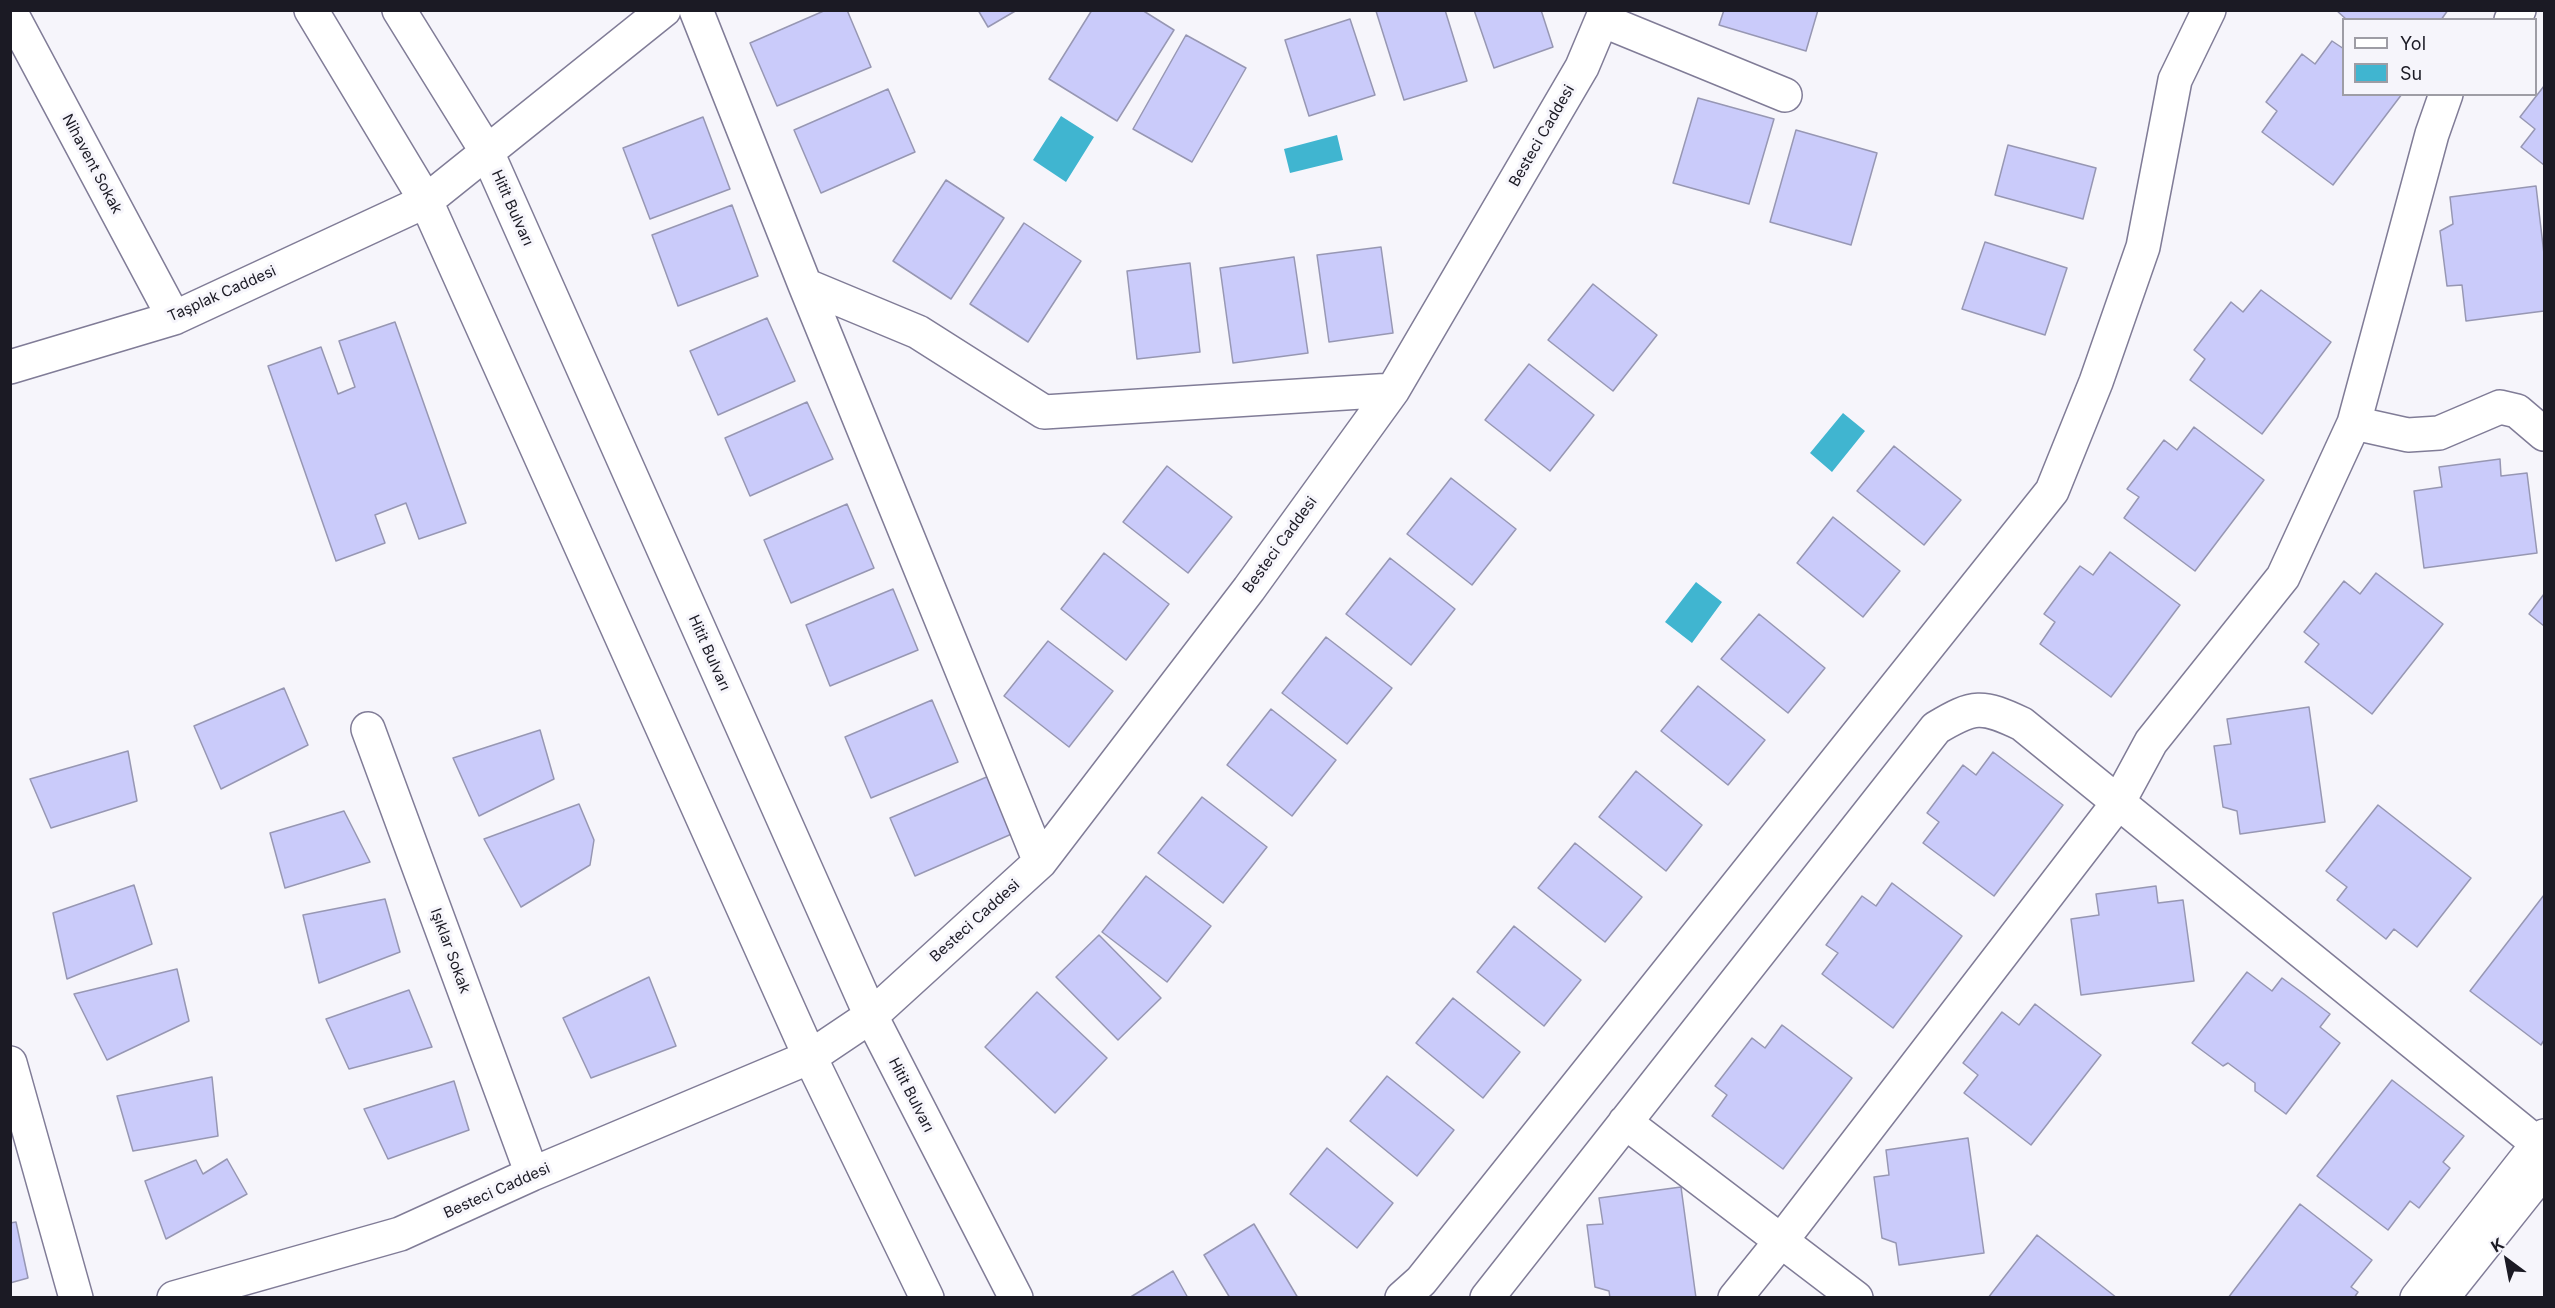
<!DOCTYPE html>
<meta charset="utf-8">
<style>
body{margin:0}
#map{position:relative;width:2555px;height:1308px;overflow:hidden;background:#f6f5fb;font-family:Inter,sans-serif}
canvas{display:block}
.frame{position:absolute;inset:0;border:12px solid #1b1a24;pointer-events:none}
.legend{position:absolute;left:2342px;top:18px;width:195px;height:78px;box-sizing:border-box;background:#f6f5fb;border:2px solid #9e9da5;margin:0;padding:8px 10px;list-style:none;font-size:18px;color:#1b1a24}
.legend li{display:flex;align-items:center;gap:12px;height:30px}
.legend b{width:30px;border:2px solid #9e9da5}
.north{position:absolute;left:2477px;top:1230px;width:60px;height:60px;-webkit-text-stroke:4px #f6f5fb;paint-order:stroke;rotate:328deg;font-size:16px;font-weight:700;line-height:24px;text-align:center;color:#1b1a24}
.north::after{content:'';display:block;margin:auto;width:21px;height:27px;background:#1b1a24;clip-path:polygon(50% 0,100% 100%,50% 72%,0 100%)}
</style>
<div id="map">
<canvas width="2555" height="1308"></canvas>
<div class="frame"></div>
<ul class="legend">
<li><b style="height:8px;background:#fff"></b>Yol</li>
<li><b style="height:16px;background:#40b5d0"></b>Su</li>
</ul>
<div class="north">K</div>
</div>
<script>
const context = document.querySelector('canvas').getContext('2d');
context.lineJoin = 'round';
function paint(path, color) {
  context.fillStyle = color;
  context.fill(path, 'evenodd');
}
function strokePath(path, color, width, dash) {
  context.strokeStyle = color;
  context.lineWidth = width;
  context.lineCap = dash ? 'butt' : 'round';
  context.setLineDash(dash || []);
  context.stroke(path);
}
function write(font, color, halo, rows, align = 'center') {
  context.font = font + ' Inter,sans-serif';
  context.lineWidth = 6;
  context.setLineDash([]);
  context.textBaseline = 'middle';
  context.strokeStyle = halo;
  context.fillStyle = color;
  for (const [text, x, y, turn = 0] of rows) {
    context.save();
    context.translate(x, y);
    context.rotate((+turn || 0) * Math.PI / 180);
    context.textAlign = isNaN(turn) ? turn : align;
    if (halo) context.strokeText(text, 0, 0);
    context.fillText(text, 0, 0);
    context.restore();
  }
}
const water = new Path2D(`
 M 1061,116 L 1094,137 L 1066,182 L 1033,160 Z
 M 1337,135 L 1343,160 L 1290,173 L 1284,149 Z
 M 1843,413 L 1865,431 L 1832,472 L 1810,453 Z
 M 1696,582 L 1722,602 L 1692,643 L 1665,622 Z`);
const building = new Path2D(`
 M 826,10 L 847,10 L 871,67 L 777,106 L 750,43 Z
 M 978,10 L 1017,10 L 988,27 Z
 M 1092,10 L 1142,10 L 1174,30 L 1117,121 L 1049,79 Z
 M 1445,10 L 1467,81 L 1404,100 L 1376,11 Z
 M 1474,10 L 1541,10 L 1553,47 L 1494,68 Z
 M 1724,10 L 1818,10 L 1806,51 L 1719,25 Z
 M 2336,10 L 2448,10 L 2441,20 L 2347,20 Z
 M 1350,19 L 1375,95 L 1309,116 L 1285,40 Z
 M 1186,35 L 1246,68 L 1192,162 L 1133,129 Z
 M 2332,41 L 2344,49 L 2344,94 L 2402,94 L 2333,185 L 2262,132 L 2277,111 L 2266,102 L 2302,54 L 2315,64 Z
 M 2544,86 L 2544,165 L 2521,147 L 2535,129 L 2520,117 Z
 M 888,89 L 915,152 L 821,193 L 794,130 Z
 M 1698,98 L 1774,119 L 1749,204 L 1673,183 Z
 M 703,117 L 730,189 L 650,219 L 623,148 Z
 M 1796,130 L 1877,153 L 1851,245 L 1770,222 Z
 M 2008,145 L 2096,168 L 2083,219 L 1995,195 Z
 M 946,180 L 1004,218 L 951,299 L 893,261 Z
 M 2536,186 L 2544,254 L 2544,311 L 2466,321 L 2462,285 L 2447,286 L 2440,231 L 2453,224 L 2450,197 Z
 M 732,205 L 758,276 L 678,306 L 652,235 Z
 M 1024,223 L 1081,261 L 1028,342 L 970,304 Z
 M 1985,242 L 2067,268 L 2045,335 L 1962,309 Z
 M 1381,247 L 1393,333 L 1329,342 L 1317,255 Z
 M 1294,257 L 1308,353 L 1233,363 L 1220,268 Z
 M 1190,263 L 1200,352 L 1137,359 L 1127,271 Z
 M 1593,284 L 1657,335 L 1613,391 L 1548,340 Z
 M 2261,290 L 2331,342 L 2262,434 L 2190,380 L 2205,359 L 2194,350 L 2231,302 L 2243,312 Z
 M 767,318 L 795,381 L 718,415 L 690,351 Z
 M 395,322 L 466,523 L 419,539 L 406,503 L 375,515 L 385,543 L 336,561 L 268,366 L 321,347 L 338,394 L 355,387 L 339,341 Z
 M 1529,364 L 1594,415 L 1550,471 L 1485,420 Z
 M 807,402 L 833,459 L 750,496 L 725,438 Z
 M 2194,427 L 2264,480 L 2195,571 L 2124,518 L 2139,497 L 2127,489 L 2164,440 L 2177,450 Z
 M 1894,446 L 1961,500 L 1924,545 L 1857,491 Z
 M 2500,459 L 2501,476 L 2527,473 L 2537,553 L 2424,568 L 2414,491 L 2442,487 L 2439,467 Z
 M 1167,466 L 1232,517 L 1188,573 L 1123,522 Z
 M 1451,478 L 1516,529 L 1472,585 L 1407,534 Z
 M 847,504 L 874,568 L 791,603 L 764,540 Z
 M 1833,517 L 1900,571 L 1863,617 L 1797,563 Z
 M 2110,552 L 2180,605 L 2111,697 L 2040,644 L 2055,622 L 2044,614 L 2061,591 L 2080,566 L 2093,575 Z
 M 1104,553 L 1169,604 L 1126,660 L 1061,609 Z
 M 1390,558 L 1455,609 L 1411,665 L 1346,614 Z
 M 2376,573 L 2443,624 L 2372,714 L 2305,662 L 2319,644 L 2304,632 L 2344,581 L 2360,594 Z
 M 893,589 L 918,650 L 830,686 L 806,625 Z
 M 2544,594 L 2544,626 L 2529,614 Z
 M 1759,614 L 1825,668 L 1788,713 L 1721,659 Z
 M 1326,637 L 1392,688 L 1347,744 L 1282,693 Z
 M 1048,641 L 1113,691 L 1069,747 L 1004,696 Z
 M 1698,686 L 1765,740 L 1728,785 L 1661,731 Z
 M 284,688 L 308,745 L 221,789 L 194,726 Z
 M 932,700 L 958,762 L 871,798 L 845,737 Z
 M 2309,707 L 2325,822 L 2240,834 L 2237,811 L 2223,807 L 2214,746 L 2231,744 L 2227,719 Z
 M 1271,709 L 1336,760 L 1292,816 L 1227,765 Z
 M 540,730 L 554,779 L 479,816 L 453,758 Z
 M 128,751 L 137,801 L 51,828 L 30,779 Z
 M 1993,752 L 2063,805 L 1994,896 L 1923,843 L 1939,822 L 1927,813 L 1963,765 L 1976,775 Z
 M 1636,771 L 1702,825 L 1666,871 L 1599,817 Z
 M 989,776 L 1014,833 L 915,876 L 890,818 Z
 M 1202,797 L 1267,847 L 1223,903 L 1158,853 Z
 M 579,804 L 594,840 L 590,865 L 521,907 L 484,839 Z
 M 2378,805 L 2471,878 L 2417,947 L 2394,929 L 2386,939 L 2337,900 L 2347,887 L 2326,871 Z
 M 344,811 L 370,862 L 285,888 L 270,833 Z
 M 1575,843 L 1642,897 L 1605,942 L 1538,888 Z
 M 1146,876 L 1211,926 L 1167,982 L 1102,932 Z
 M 1892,883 L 1962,936 L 1893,1028 L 1822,974 L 1838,953 L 1826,945 L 1862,896 L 1876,906 Z
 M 134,885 L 152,944 L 67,979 L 53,913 Z
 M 2156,886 L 2158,903 L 2183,900 L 2194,981 L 2081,995 L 2071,919 L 2099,915 L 2096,894 Z
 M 2544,895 L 2544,1040 L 2541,1045 L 2470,991 Z
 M 385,899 L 400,952 L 319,983 L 303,915 Z
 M 1514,926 L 1581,980 L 1544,1026 L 1477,972 Z
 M 1099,935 L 1161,998 L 1118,1040 L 1056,977 Z
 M 177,969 L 189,1021 L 107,1060 L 74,994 Z
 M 2247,972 L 2272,991 L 2282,978 L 2304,994 L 2330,1014 L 2320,1027 L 2340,1043 L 2286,1114 L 2255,1091 L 2255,1083 L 2228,1063 L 2223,1066 L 2192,1043 Z
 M 649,977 L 676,1046 L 591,1078 L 563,1018 Z
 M 409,990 L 432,1047 L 349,1069 L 326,1019 Z
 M 1037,992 L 1107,1058 L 1055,1113 L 985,1047 Z
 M 1453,998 L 1520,1052 L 1483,1098 L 1416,1043 Z
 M 2035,1004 L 2101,1055 L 2031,1145 L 1964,1093 L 1978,1075 L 1963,1063 L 2002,1012 L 2019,1025 Z
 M 1782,1025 L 1852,1078 L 1783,1169 L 1712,1116 L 1727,1095 L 1715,1086 L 1752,1038 L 1765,1048 Z
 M 1387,1076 L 1454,1130 L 1417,1176 L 1350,1121 Z
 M 212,1077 L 218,1136 L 133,1151 L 117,1096 Z
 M 2392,1080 L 2464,1136 L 2443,1162 L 2450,1168 L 2419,1208 L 2410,1201 L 2388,1230 L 2317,1176 Z
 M 454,1081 L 469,1130 L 388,1159 L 364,1109 Z
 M 1968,1138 L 1984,1253 L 1899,1265 L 1896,1243 L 1882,1238 L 1874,1177 L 1889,1175 L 1886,1150 Z
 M 1327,1148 L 1393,1203 L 1357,1248 L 1290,1194 Z
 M 227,1159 L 247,1194 L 166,1239 L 145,1181 L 196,1160 L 203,1174 Z
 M 1681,1187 L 1696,1298 L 1610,1298 L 1609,1291 L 1595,1287 L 1587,1225 L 1603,1224 L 1599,1198 Z
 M 2300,1204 L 2372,1260 L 2351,1287 L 2358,1292 L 2354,1298 L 2228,1298 Z
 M 16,1222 L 28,1278 L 10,1283 L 10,1223 Z
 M 1254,1224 L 1298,1298 L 1230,1298 L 1204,1255 Z
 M 2037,1235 L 2117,1298 L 1988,1298 Z
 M 1173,1271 L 1188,1298 L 1129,1298 Z`);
const minor = new Path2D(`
 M 311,10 L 426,201 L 810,1057 L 927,1298
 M 399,10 L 487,152 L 871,1016 L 1016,1298
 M 696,10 L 805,285 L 1040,862
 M 10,11 L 174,318
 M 1602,20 L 1785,95
 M 2511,20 L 2519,10
 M 805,285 L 918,332 L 1044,412 L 1393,390
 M 10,367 L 174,318 L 426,201 L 664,10
 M 2354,423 L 2408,435 L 2439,433 L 2500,407 L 2517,411 L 2544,434
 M 368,729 L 532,1174
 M 10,1063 L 76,1298
 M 1625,1122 L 1856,1298
 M 174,1298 L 400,1234 L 532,1174 L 810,1057 L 871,1016 L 1040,862 L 1249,589 L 1393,390 L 1582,67 L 1606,10
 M 1402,1298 L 1421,1281 L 2052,491 L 2096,382 L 2143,247 L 2175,80 L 2209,10
 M 1487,1298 L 1936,728 C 1974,705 1982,705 2022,724 L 2538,1144
 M 1735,1298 L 1781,1241 L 2118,803 L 2151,742 L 2283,577 L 2354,423 L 2432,134 L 2446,94
 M 2417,1298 L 2544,1136`);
const major = new Path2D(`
 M 2442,1298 L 2544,1170`);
const streetNames = [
 ["Besteci Caddesi",1542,136,-60],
 ["Nihavent Sokak",92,164,62],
 ["Hitit Bulvarı",512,208,66],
 ["Taşplak Caddesi",222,294,-24],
 ["Besteci Caddesi",1280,545,-54],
 ["Hitit Bulvarı",709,653,66],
 ["Besteci Caddesi",975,921,-42],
 ["Işıklar Sokak",450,951,70],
 ["Hitit Bulvarı",911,1095,63],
 ["Besteci Caddesi",497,1191,-24]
];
paint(water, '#40b5d0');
paint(building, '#cacbfa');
strokePath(building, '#9797b3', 1.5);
strokePath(minor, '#807c97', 36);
strokePath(major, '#807c97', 36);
strokePath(minor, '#fff', 33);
strokePath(major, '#fff', 33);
write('15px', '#1b1a24', '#f6f5fb', streetNames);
</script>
